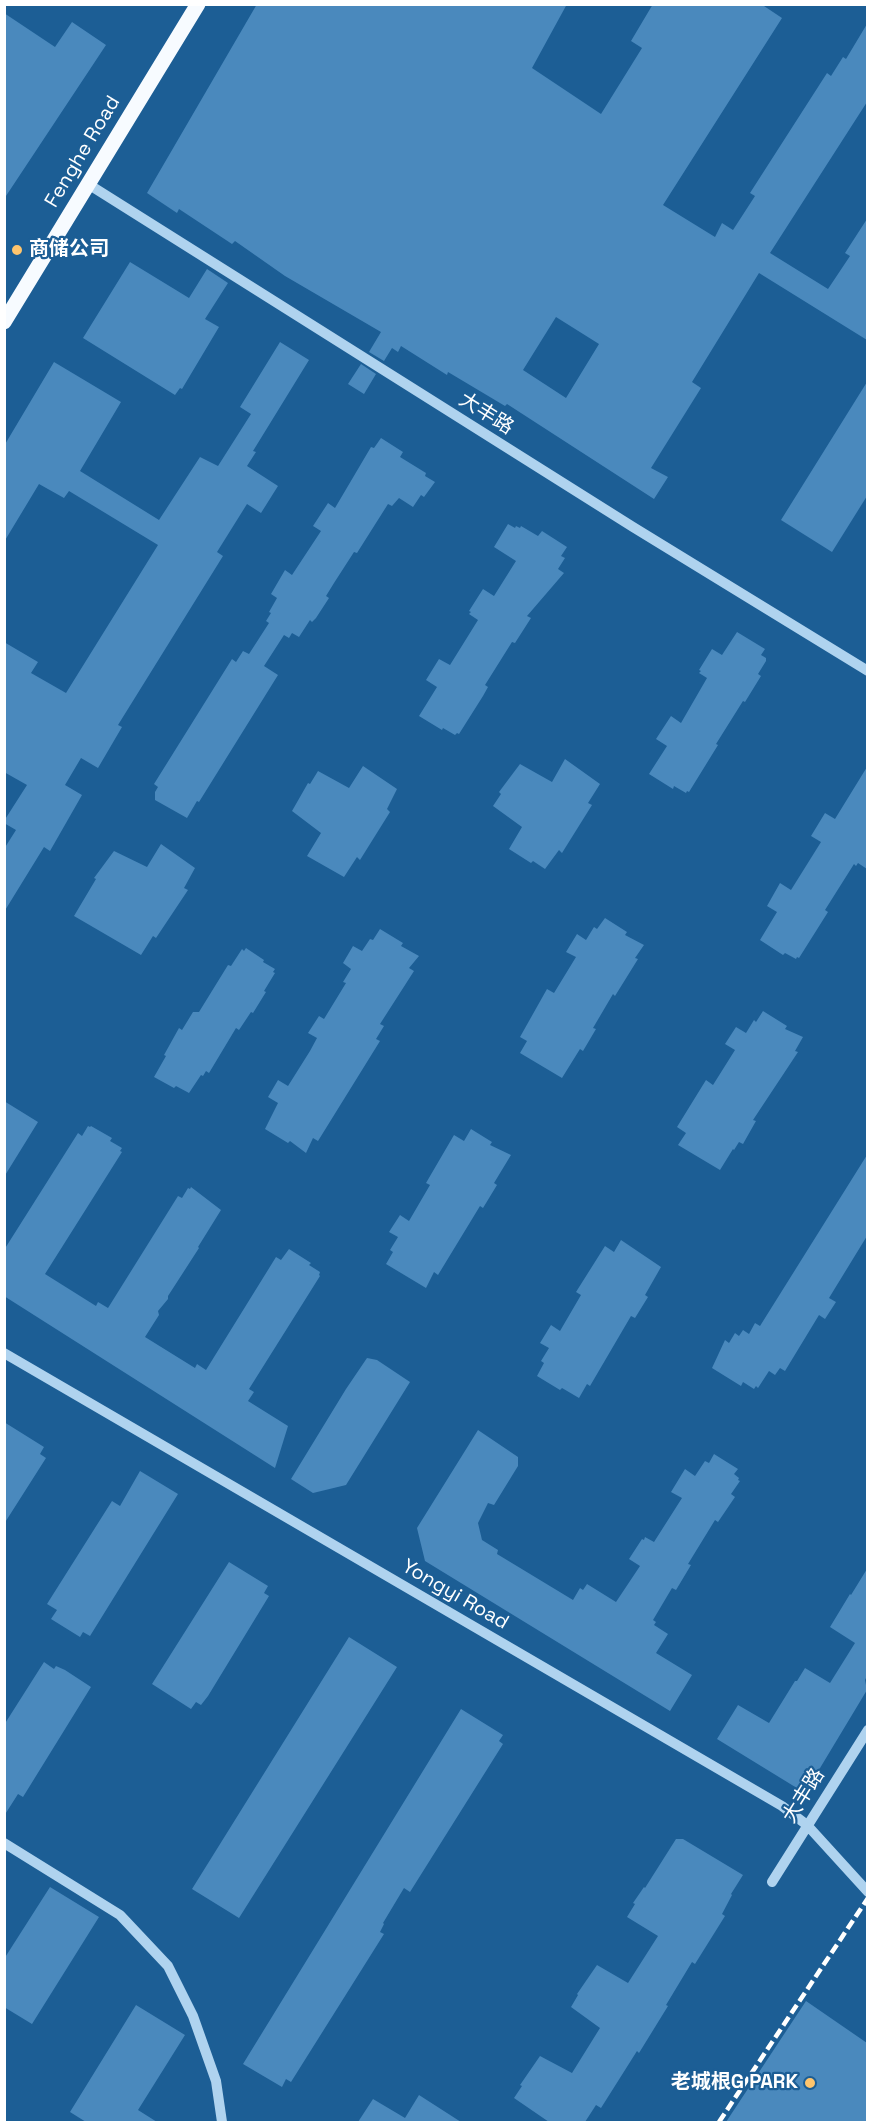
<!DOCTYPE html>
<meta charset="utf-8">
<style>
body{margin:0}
#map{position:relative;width:872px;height:2127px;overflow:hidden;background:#1c5e95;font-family:"Space Grotesk",sans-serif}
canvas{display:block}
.frame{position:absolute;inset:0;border:6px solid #fff;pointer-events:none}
</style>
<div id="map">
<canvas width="872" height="2127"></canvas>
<div class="frame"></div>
</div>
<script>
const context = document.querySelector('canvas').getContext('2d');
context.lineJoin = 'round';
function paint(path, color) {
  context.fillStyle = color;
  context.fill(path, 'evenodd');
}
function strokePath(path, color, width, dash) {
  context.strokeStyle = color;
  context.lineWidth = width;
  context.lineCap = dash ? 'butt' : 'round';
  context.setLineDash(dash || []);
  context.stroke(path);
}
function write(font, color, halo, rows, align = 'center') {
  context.font = font + ' "Space Grotesk","Noto Sans SC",sans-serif';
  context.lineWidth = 4.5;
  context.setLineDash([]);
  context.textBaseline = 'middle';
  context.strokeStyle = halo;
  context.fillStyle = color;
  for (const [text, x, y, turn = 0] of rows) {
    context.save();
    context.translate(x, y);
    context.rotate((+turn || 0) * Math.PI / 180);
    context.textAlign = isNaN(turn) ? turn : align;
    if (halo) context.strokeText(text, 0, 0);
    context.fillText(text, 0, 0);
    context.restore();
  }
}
const building = new Path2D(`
 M 257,4 L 567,4 L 532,68 L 601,114 L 642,48 L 631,41 L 653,4 L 761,4 L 782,18 L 663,205 L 715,237 L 722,223 L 733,230 L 755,196 L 750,193 L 827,73 L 831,76 L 843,57 L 846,59 L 867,24 L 867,102 L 770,253 L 828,289 L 850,256 L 845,253 L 867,219 L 867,340 L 759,273 L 692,382 L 701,388 L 651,468 L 668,477 L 654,499 L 507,404 L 505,406 L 448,372 L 447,375 L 401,346 L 398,352 L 392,348 L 384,361 L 369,352 L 381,332 L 285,276 L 235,241 L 232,244 L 179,209 L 177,213 L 147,193 ZM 556,317 L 599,344 L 566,398 L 523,370 Z
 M 4,13 L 55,47 L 72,22 L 106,45 L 4,199 Z
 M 130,262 L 189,298 L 207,269 L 228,283 L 205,319 L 219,327 L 182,389 L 180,388 L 175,395 L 83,338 Z
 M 280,342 L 309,360 L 253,451 L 256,452 L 247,466 L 278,486 L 261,513 L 247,504 L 217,552 L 223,556 L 118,725 L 122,727 L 98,768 L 81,758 L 65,785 L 82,795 L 50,851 L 44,847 L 4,912 L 4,849 L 16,830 L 4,823 L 4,821 L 27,785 L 4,772 L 4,642 L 38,662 L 31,673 L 66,693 L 158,545 L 69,491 L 64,498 L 39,484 L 4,542 L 4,446 L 54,362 L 121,402 L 80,471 L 159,520 L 200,457 L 218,466 L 251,414 L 240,407 Z
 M 361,364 L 376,374 L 364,394 L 348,384 Z
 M 867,382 L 867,496 L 832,552 L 781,520 Z
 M 381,438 L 403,452 L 400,457 L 426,473 L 425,476 L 435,482 L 424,497 L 421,495 L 413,507 L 399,498 L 392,506 L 388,504 L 357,553 L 354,552 L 334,583 L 326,596 L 329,598 L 316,618 L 312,622 L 310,620 L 299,637 L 292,633 L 289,638 L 284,635 L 264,666 L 278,675 L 199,802 L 197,801 L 187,818 L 155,800 L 155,792 L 158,787 L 154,784 L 232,659 L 236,662 L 243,651 L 249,654 L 269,623 L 266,621 L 271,613 L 269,612 L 277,598 L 271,594 L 285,570 L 292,575 L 321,531 L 313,526 L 328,503 L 335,508 L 371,447 L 374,448 Z
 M 508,524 L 515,528 L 516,526 L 520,528 L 521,526 L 538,536 L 542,531 L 567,547 L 561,556 L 565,558 L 558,569 L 564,573 L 527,616 L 531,618 L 515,643 L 512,642 L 485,685 L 488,687 L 483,696 L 459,734 L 457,733 L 455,735 L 443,728 L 442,730 L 419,716 L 437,687 L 426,680 L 439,659 L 450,665 L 478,620 L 469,614 L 471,612 L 469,611 L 483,589 L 494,596 L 516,561 L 494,547 Z
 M 737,632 L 765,649 L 761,655 L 766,658 L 766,661 L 758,674 L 761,676 L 745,702 L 743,701 L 716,744 L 718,745 L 689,792 L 687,791 L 686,793 L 674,786 L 673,789 L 649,774 L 667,746 L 656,739 L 671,716 L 681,723 L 707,678 L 699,673 L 701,671 L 699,670 L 712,649 L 722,655 Z
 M 565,759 L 600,784 L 588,803 L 592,805 L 562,853 L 559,850 L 545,869 L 533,861 L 531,863 L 509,849 L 522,827 L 493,806 L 501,794 L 499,792 L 520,764 L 552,782 Z
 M 363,766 L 397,789 L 387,809 L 390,812 L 360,860 L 357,857 L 344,877 L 307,856 L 321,833 L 292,811 L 308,783 L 310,784 L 318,771 L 349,788 Z
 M 867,767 L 867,869 L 858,863 L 856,866 L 854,864 L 825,910 L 828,912 L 799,958 L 797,957 L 796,959 L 785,953 L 783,955 L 760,940 L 777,912 L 767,906 L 780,883 L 791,890 L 821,842 L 811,836 L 825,813 L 835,819 Z
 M 161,844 L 195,868 L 184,888 L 188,890 L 156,938 L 153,936 L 141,955 L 74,916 L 96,879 L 94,878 L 114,851 L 147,867 Z
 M 605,918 L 627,932 L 625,935 L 644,945 L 635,958 L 638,959 L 615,996 L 613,994 L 593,1028 L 596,1029 L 583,1051 L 580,1049 L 562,1078 L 520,1053 L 527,1041 L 520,1037 L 547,989 L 554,993 L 576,957 L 566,952 L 577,934 L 586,940 L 594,927 L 597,929 Z
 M 380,929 L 403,943 L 401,946 L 419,956 L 409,968 L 414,971 L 380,1024 L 384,1026 L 376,1039 L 380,1041 L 318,1141 L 313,1138 L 306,1153 L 290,1141 L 288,1143 L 265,1129 L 278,1103 L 268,1097 L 278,1080 L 288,1086 L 310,1051 L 317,1038 L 308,1033 L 319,1016 L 324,1019 L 346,983 L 343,982 L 351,969 L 343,963 L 353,946 L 362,951 L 370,939 L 373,940 Z
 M 246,948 L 264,960 L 263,962 L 275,969 L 273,972 L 275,973 L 264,991 L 266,992 L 253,1013 L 251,1012 L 239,1030 L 236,1028 L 209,1073 L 206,1071 L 203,1076 L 201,1075 L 189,1093 L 176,1086 L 174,1088 L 154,1077 L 166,1056 L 164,1055 L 179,1028 L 182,1030 L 193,1012 L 199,1012 L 228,965 L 231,966 L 242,949 L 244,951 Z
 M 763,1011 L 787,1026 L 785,1029 L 803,1037 L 795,1051 L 798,1052 L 753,1120 L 756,1121 L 743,1144 L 739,1142 L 734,1150 L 733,1149 L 720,1170 L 678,1145 L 686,1133 L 677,1127 L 706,1080 L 713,1085 L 735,1050 L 725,1044 L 736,1027 L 746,1033 L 754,1020 L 756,1022 Z
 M 4,1101 L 38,1122 L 4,1177 Z
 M 88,1126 L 90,1127 L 91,1126 L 112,1138 L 110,1141 L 122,1148 L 120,1151 L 122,1152 L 45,1274 L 96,1306 L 98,1302 L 108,1308 L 178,1196 L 182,1198 L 188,1188 L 190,1189 L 191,1187 L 221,1210 L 198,1247 L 199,1248 L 168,1296 L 168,1299 L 158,1311 L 159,1315 L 145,1337 L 195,1368 L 197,1364 L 206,1370 L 276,1257 L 281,1260 L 289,1249 L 311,1263 L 309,1265 L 320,1272 L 319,1275 L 320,1276 L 249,1389 L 254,1392 L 248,1401 L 288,1426 L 275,1468 L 4,1296 L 4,1250 L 78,1133 L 82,1136 Z
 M 471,1129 L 492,1142 L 490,1145 L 511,1155 L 494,1183 L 497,1185 L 483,1208 L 480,1206 L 438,1275 L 434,1272 L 426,1288 L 386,1264 L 393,1252 L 390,1250 L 398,1237 L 389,1232 L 400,1215 L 409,1221 L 430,1185 L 426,1183 L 454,1135 L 464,1141 Z
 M 867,1155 L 867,1236 L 829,1298 L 836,1302 L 825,1319 L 819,1315 L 785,1371 L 780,1368 L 775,1375 L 769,1371 L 758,1388 L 756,1386 L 754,1389 L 743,1382 L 741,1386 L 712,1368 L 725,1340 L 729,1343 L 735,1333 L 739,1336 L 743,1330 L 749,1334 L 755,1323 L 760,1326 Z
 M 621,1240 L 661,1267 L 645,1295 L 648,1297 L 635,1318 L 631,1316 L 590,1386 L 587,1384 L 579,1398 L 562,1388 L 560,1390 L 537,1376 L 544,1363 L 541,1361 L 549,1348 L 540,1343 L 551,1325 L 560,1331 L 581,1295 L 576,1292 L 605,1246 L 614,1252 Z
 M 367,1358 L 377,1360 L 410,1382 L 346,1485 L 313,1493 L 291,1479 L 346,1389 Z
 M 4,1422 L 44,1447 L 40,1454 L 46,1458 L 4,1524 Z
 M 478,1430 L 518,1457 L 518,1466 L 494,1505 L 488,1503 L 478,1523 L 482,1540 L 498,1550 L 497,1554 L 573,1600 L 580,1588 L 583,1590 L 587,1584 L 616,1602 L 640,1566 L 629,1559 L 642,1539 L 644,1540 L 645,1537 L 654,1542 L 682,1498 L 671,1492 L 685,1469 L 695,1476 L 705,1461 L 709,1463 L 714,1454 L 738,1469 L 734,1474 L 739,1478 L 738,1480 L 740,1481 L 731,1494 L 735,1497 L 718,1522 L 715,1520 L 688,1564 L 691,1565 L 676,1590 L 672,1588 L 653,1620 L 656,1622 L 654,1625 L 668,1634 L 656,1653 L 692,1675 L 670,1711 L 425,1561 L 417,1528 Z
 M 140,1471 L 178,1494 L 90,1636 L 83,1632 L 80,1637 L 51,1619 L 57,1610 L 47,1604 L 112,1501 L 120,1506 Z
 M 229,1562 L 268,1586 L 264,1593 L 269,1596 L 208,1696 L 201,1705 L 196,1702 L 191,1709 L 152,1684 Z
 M 867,1569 L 867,1676 L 865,1680 L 867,1690 L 805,1793 L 717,1739 L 738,1705 L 769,1723 L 795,1681 L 797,1681 L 805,1668 L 830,1683 L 855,1643 L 830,1627 L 850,1594 L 851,1595 Z
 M 349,1637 L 397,1667 L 239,1918 L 192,1889 Z
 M 44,1662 L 54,1669 L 56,1666 L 65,1670 L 91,1687 L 23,1797 L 18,1794 L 4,1816 L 4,1725 Z
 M 461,1709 L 503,1735 L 499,1741 L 503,1744 L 410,1892 L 404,1888 L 383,1923 L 384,1924 L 380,1932 L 384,1934 L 291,2082 L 286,2079 L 282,2087 L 243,2064 Z
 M 676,1839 L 683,1839 L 743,1875 L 731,1894 L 732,1895 L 722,1914 L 725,1916 L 695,1964 L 692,1962 L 666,2005 L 668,2006 L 639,2053 L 637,2051 L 601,2108 L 596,2105 L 585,2122 L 549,2122 L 514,2098 L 522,2086 L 520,2085 L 540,2056 L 572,2073 L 600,2028 L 571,2007 L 578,1995 L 577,1994 L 597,1965 L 628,1983 L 658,1936 L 627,1917 L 635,1904 L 633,1903 L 644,1887 L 645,1888 Z
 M 50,1887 L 99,1917 L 32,2024 L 4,2007 L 4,1959 Z
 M 806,2001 L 867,2043 L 867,2122 L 726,2122 Z
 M 136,2005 L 185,2035 L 138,2110 L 157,2122 L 86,2122 L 70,2112 Z
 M 419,2095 L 461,2122 L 358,2122 L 373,2099 L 405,2118 Z`);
const minor = new Path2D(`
 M 88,184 L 633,527 L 868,671
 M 4,1353 L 782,1806 L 807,1825 L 868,1892
 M 4,1843 L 120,1915 L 168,1966 L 193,2016 L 216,2081 L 222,2122
 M 772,1882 L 868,1730`);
const major = new Path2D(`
 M 4,322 L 198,4`);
const rail = new Path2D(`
 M 719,2122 L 868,1898`);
const markers = [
 [17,250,6,"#ffc56d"],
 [810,2083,6,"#ffc56d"]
];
const streetNames = [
 ["Fenghe Road",83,152,-59],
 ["大丰路",486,414,32],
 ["Yongyi Road",455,1595,30],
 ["大丰路",804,1796,-58]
];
const poiNames = [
 ["商储公司",29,250],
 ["老城根G PARK",798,2083,"right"]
];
paint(building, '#4a89bd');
strokePath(minor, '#afd3ef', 10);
strokePath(major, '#f7fbff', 15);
strokePath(rail, '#fff', 4.5, [10, 4.5]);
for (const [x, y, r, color] of markers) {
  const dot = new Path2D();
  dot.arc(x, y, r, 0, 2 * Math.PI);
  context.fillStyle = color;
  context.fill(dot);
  strokePath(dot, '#1c5e95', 2);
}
write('20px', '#fff', '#1c5e95', streetNames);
write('bold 20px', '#fff', '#1c5e95', poiNames, 'left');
</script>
